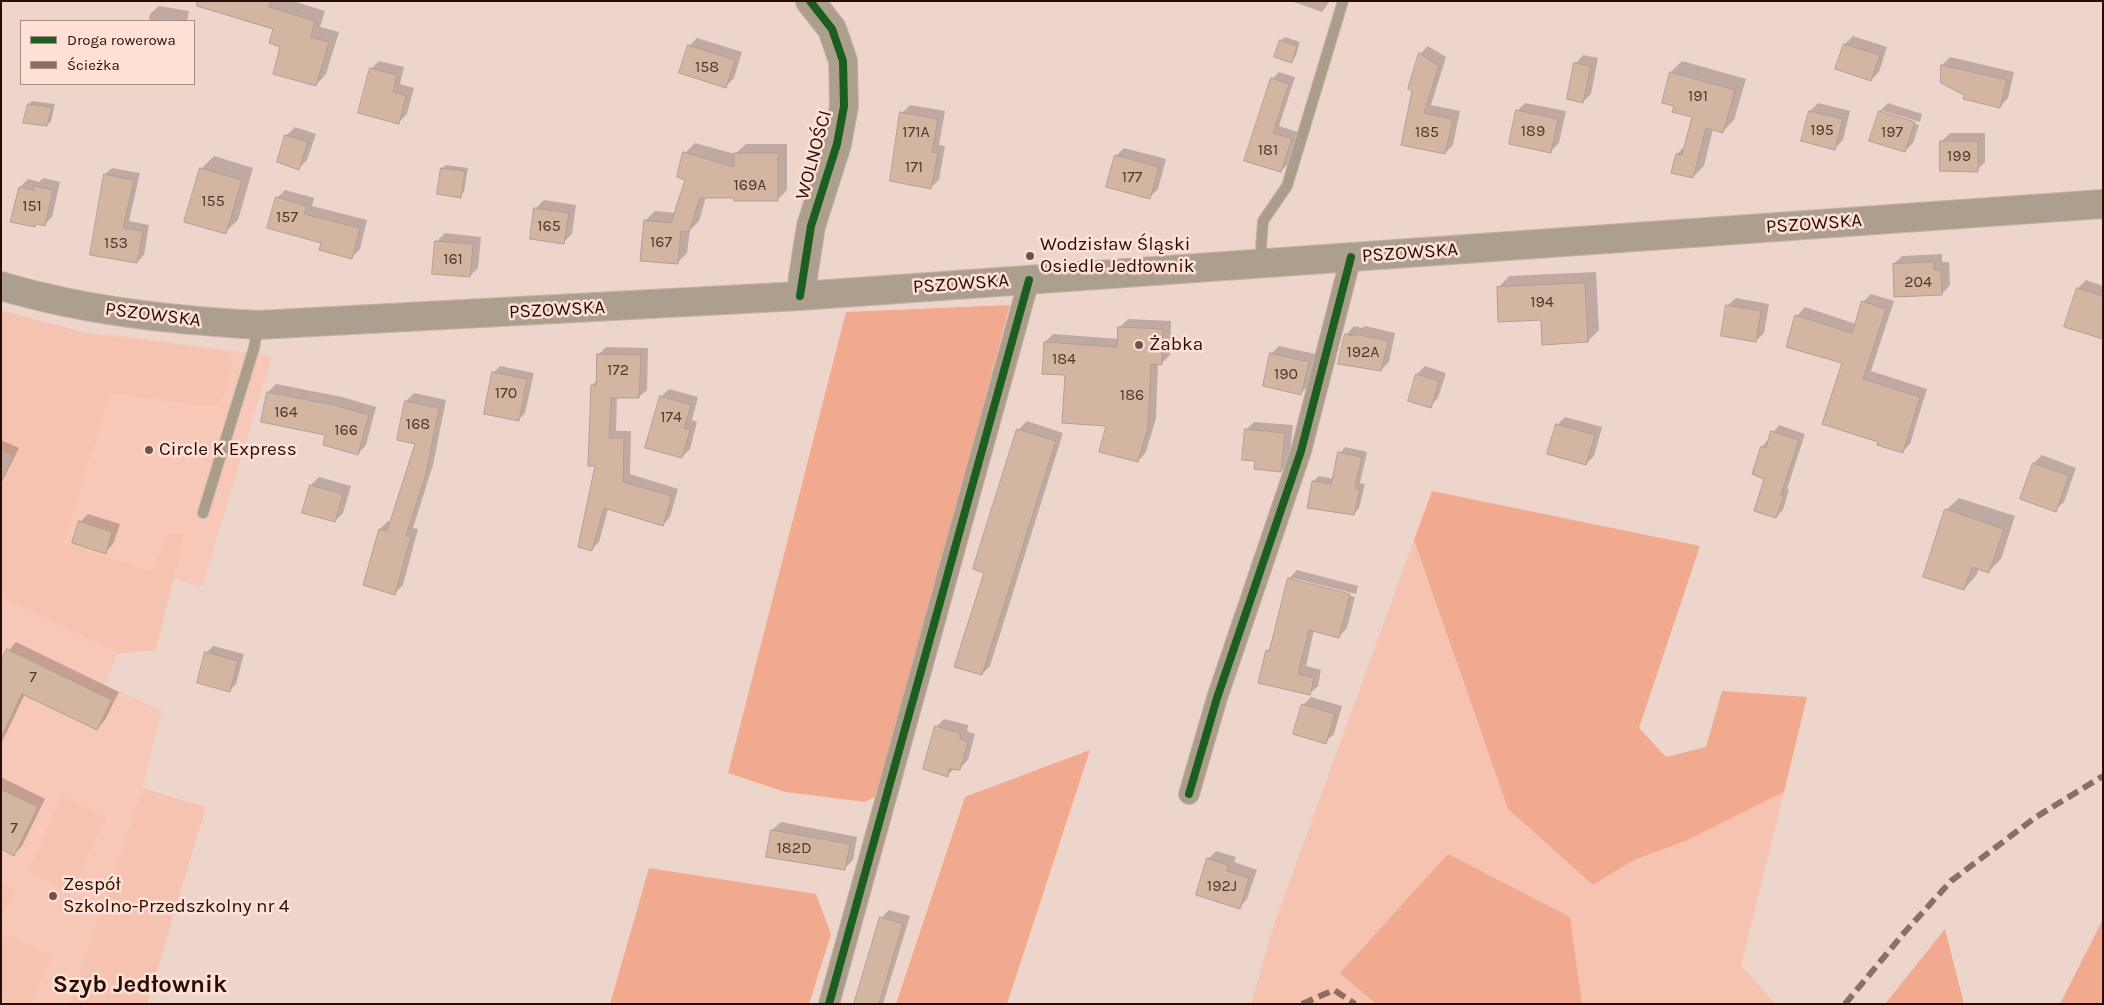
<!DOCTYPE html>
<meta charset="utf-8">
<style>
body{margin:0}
#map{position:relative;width:2104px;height:1005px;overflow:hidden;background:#eed5cc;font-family:Karla,sans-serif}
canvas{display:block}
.frame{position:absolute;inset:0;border:2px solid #270d04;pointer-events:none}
.legend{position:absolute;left:20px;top:20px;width:175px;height:65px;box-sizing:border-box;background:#ffe0d5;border:1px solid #a98c81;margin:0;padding:6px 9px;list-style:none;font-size:15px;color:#270d04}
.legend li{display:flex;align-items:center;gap:10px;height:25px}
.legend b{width:25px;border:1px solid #a98c81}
</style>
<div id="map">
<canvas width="2104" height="1005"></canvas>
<div class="frame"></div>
<ul class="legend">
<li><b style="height:6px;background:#1b5e20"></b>Droga rowerowa</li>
<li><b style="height:6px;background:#8d6e63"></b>Ścieżka</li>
</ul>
</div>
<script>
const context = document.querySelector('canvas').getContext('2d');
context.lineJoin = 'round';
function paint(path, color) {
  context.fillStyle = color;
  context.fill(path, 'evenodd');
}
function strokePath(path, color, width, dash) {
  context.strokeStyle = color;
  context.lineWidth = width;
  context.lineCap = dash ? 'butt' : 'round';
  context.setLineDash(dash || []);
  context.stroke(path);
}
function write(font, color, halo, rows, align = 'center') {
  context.font = font + ' Karla,sans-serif';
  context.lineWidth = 5;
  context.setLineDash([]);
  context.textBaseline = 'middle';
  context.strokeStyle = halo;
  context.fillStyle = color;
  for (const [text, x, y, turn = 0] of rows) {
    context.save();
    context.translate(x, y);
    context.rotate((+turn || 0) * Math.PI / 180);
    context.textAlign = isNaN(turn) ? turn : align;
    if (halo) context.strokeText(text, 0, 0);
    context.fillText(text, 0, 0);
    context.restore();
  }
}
const built = new Path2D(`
 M 107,334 L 272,356 L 202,587 L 57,545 Z
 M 1,597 L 118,654 L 104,684 L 162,711 L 142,788 L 69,1004 L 1,1004 Z`);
const green = new Path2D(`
 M 1,310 L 86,333 L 212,349 L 230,354 C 232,376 229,388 216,405 L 196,405 L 110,393 L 64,543 L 152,572 L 169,532 L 184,535 L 156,650 L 118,654 L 1,597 L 1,481 L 13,456 L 1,450 Z
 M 1414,540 L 1508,809 L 1593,885 L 1634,860 L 1688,840 L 1784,792 L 1741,966 L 1776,1004 L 1582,1004 L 1570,917 L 1340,973 L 1376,1004 L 1251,1004 L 1274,924 Z
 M 142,788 L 206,807 L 147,1004 L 69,1004 Z
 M 62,796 L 106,817 L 71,892 L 28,871 Z
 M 1,883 L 15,890 L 1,918 Z
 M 1,933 L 52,955 L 31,1004 L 1,1004 Z`);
const forest = new Path2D(`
 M 1010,305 L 878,795 L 865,802 L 785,792 L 728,773 L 846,312 Z
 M 1432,491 L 1700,546 L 1639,728 L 1666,757 L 1706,747 L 1722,691 L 1807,697 L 1784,792 L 1688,840 L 1634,860 L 1593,885 L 1508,809 L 1414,540 Z
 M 1090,750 L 1007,1004 L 896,1004 L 965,797 Z
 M 1448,854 L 1570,917 L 1582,1004 L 1376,1004 L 1340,973 Z
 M 649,868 L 816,894 L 831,934 L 809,1004 L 610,1004 Z
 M 2103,919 L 2103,1004 L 2060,1004 Z
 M 1945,929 L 1964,1004 L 1885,1004 Z`);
const shadow = new Path2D(`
 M 226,1 L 293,1 L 325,11 L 320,27 L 339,32 L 326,74 L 316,85 L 282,46 L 275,28 Z
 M 1291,1 L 1330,1 L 1322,12 Z
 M 159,6 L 189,11 L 187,21 L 149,21 L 150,14 Z
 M 1853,36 L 1887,47 L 1879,72 L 1871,80 L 1845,44 Z
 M 1285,37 L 1300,42 L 1295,58 L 1291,61 L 1281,40 Z
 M 697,38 L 742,52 L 734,78 L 726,86 L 689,46 Z
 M 1428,46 L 1446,57 L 1431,105 L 1460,111 L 1453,145 L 1445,153 L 1402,144 L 1420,54 Z
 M 1583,55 L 1598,58 L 1591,94 L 1583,102 L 1575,64 Z
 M 1950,57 L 2014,72 L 2008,98 L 2000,107 L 1966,94 L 1942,65 Z
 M 379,61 L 404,67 L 400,84 L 414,88 L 407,114 L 399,122 L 371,69 Z
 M 1682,61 L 1746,79 L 1734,120 L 1723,131 L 1713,129 L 1704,166 L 1693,177 L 1677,154 L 1686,145 L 1693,116 L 1675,105 L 1671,72 Z
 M 1279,72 L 1295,77 L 1279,126 L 1298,132 L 1288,164 L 1281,171 L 1246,160 L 1272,79 Z
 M 32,101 L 55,104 L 51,121 L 47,125 L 29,105 Z
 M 1525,103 L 1566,111 L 1559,143 L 1551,151 L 1517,111 Z
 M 1818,103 L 1850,111 L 1843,140 L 1835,148 L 1810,111 Z
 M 1888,103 L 1922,114 L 1920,122 L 1883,111 L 1883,113 L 1919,125 L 1913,143 L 1905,151 L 1871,140 L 1880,111 Z
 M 910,105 L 945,111 L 939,145 L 945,146 L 939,180 L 930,188 L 902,113 Z
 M 295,127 L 316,134 L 307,160 L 299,168 L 278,162 L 287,135 Z
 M 1950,133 L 1985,133 L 1985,162 L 1977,170 L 1942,141 Z
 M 695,143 L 735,154 L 746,144 L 787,144 L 787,190 L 777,200 L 706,197 L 699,221 L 690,230 L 687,253 L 677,263 L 645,221 L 655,211 L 676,213 L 686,179 L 685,153 Z
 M 1124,148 L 1166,159 L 1158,189 L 1149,198 L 1116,156 Z
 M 214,156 L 253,168 L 238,220 L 225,232 L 186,221 L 202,168 Z
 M 446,165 L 468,168 L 464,192 L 460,196 L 442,168 Z
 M 112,168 L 140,173 L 129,221 L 149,225 L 144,255 L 137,262 L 91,254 L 105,174 Z
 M 43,178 L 60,182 L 52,217 L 44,225 L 37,223 L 35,226 L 20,187 L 28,179 L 39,182 Z
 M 285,190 L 314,198 L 312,206 L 367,220 L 360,249 L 352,257 L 323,242 L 277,198 Z
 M 544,200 L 576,205 L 572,234 L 564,242 L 536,208 Z
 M 445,233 L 481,237 L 478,268 L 470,276 L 437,241 Z
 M 1942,254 L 1942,262 L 1949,262 L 1950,285 L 1942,294 L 1894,264 L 1902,256 Z
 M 1596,272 L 1599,330 L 1588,341 L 1542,319 L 1498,288 L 1509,276 Z
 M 2086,280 L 2103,286 L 2103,334 L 2078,288 Z
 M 1871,294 L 1894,301 L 1871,371 L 1927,389 L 1910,444 L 1902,452 L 1880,441 L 1844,362 L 1797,316 L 1805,307 L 1856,324 L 1863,302 Z
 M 1736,298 L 1769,304 L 1764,333 L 1756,341 L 1727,306 Z
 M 1128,319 L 1171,321 L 1170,355 L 1162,363 L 1158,363 L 1156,418 L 1146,452 L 1138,461 L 1067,374 L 1045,342 L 1053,334 L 1119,339 L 1119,328 Z
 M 1354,326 L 1362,328 L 1365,326 L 1395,333 L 1389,362 L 1381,370 L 1346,335 Z
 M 1279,346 L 1316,354 L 1309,385 L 1301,393 L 1271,354 Z
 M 606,347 L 648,348 L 647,390 L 639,397 L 617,397 L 616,431 L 631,431 L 630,474 L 678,489 L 670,517 L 663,525 L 608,509 L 599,542 L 592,549 L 596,465 L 592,386 L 597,380 L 598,355 Z
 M 500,366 L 534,373 L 525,413 L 518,420 L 493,373 Z
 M 1425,366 L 1446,373 L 1438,398 L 1430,406 L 1410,400 L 1417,374 Z
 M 276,384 L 342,397 L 376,407 L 366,445 L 358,454 L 327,434 L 268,392 Z
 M 669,389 L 698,397 L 692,420 L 697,422 L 690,449 L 682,457 L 661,397 Z
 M 414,393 L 446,400 L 433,465 L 413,528 L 418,529 L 403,585 L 395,593 L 380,529 L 388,521 L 391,522 L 416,443 L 406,401 Z
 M 1565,417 L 1602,427 L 1594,456 L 1586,464 L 1557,425 Z
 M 1027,421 L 1063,433 L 990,666 L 982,674 L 985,572 L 1018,430 Z
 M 1254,422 L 1293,425 L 1289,462 L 1281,471 L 1246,430 Z
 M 1779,425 L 1805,434 L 1787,489 L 1789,489 L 1783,510 L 1776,517 L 1766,478 L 1762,447 Z
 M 1,440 L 19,448 L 1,484 Z
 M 1345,447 L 1367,452 L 1360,483 L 1365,484 L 1359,508 L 1354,514 L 1313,482 L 1319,476 L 1334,479 L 1340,453 Z
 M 2042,455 L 2076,468 L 2064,502 L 2055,510 L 2034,463 Z
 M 319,477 L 351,486 L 343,513 L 335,521 L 311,485 Z
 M 1959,498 L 2015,516 L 2001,559 L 1989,571 L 1979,568 L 1976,576 L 1964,589 L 1946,510 Z
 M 88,514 L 120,524 L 113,544 L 105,552 L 80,522 Z
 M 1297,570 L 1358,586 L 1356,594 L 1293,578 L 1293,581 L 1355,597 L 1347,628 L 1339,637 L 1314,630 L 1306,666 L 1321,670 L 1318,686 L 1309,694 L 1267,651 L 1272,646 L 1289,579 Z
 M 16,642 L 119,692 L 105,720 L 97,729 L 25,694 L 1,744 L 1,660 Z
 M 213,646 L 244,654 L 236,684 L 229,691 L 206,653 Z
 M 1311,697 L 1342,706 L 1334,734 L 1325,742 L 1303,705 Z
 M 944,719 L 968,725 L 967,731 L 975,734 L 968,760 L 960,768 L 955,768 L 947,776 L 936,727 Z
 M 1,777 L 45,799 L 22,846 L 14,854 L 1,848 Z
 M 781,822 L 857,837 L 853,860 L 845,868 L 768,856 L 772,830 Z
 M 1216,851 L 1236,857 L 1234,862 L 1257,870 L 1247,899 L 1239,908 L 1208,859 Z
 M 889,910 L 910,916 L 883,1004 L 856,1004 L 881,918 Z`);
const building = new Path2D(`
 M 197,1 L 271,1 L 269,7 L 315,21 L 311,37 L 329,42 L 316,86 L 273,74 L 280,47 L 269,43 L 273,29 L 197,6 Z
 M 1280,40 L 1297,46 L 1292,63 L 1274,57 Z
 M 1844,44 L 1880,55 L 1871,81 L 1835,69 Z
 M 688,45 L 735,60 L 726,88 L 679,73 Z
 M 1419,53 L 1439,66 L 1424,113 L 1453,119 L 1445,154 L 1401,145 L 1412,91 L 1408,89 Z
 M 1574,63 L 1591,66 L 1583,103 L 1567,99 Z
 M 1941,65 L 2007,80 L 2000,108 L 1963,99 L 1964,95 L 1941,83 Z
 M 370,68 L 397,75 L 393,92 L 406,96 L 399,124 L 358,113 Z
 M 1670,72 L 1735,90 L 1723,133 L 1706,128 L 1693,178 L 1671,173 L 1676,154 L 1682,155 L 1692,117 L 1672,112 L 1674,106 L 1662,103 Z
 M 1271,78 L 1289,84 L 1273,133 L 1292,139 L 1281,172 L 1244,161 Z
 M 28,104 L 52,107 L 47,126 L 23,123 Z
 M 1516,110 L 1558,119 L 1551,153 L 1509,144 Z
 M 1809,111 L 1843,119 L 1835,150 L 1801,141 Z
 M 1879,111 L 1915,122 L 1905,152 L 1869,141 Z
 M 900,112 L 938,119 L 932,152 L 938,153 L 931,189 L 890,181 Z
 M 285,135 L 308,142 L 299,170 L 277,162 Z
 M 1940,141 L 1978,141 L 1978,172 L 1940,171 Z
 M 683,152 L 734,167 L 734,153 L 778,153 L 778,201 L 734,201 L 734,198 L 700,198 L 689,232 L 681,231 L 678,264 L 640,261 L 644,220 L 671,223 L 685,180 L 677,177 Z
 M 1115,155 L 1159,167 L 1150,199 L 1106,187 Z
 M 200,168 L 242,180 L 226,234 L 184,222 Z
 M 441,168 L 465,171 L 461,198 L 437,194 Z
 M 104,174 L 134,180 L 123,228 L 143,231 L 137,263 L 90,255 Z
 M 34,186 L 53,190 L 45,226 L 36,224 L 35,227 L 10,222 L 19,187 L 33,190 Z
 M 276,197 L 307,206 L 304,214 L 360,228 L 352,259 L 319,250 L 321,243 L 267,228 Z
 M 534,208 L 569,213 L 564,244 L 530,239 Z
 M 435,241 L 473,244 L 470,277 L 432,274 Z
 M 1934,262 L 1934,270 L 1941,270 L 1942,295 L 1894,297 L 1893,264 Z
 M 1585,283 L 1588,342 L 1542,345 L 1541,320 L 1498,322 L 1497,287 Z
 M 2077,288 L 2103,296 L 2103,339 L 2064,327 Z
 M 1862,301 L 1886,309 L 1863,379 L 1920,397 L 1903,453 L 1877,445 L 1878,442 L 1822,424 L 1842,363 L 1786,347 L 1795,315 L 1852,333 Z
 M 1726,305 L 1761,311 L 1756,342 L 1721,336 Z
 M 1118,327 L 1163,329 L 1162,365 L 1151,364 L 1148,427 L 1138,462 L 1099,452 L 1106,426 L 1062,423 L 1065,375 L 1042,374 L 1044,342 L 1117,347 Z
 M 1345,334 L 1355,336 L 1355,334 L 1388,341 L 1381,371 L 1338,364 Z
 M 1270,353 L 1309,362 L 1301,395 L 1263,386 Z
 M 597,354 L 641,355 L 639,398 L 611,398 L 609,438 L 624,438 L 623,482 L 672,496 L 663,526 L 604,508 L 592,551 L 578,547 L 595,466 L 588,466 L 591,385 L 596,385 Z
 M 492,372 L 527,379 L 519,421 L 484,414 Z
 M 1416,374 L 1439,381 L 1431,408 L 1408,401 Z
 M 267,392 L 334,405 L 369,415 L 358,455 L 323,445 L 325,435 L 261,422 Z
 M 660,396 L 691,405 L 684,428 L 690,430 L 682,458 L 645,448 Z
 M 405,401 L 439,408 L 426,474 L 406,536 L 411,537 L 395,595 L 363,585 L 379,529 L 387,531 L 415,444 L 397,440 Z
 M 1556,424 L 1595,435 L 1586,465 L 1547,454 Z
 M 1017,429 L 1056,441 L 982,675 L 954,667 L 984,573 L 973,569 Z
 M 1245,429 L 1285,433 L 1281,472 L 1254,469 L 1255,461 L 1242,460 Z
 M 1771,431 L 1799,440 L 1781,495 L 1784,496 L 1776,518 L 1754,511 L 1764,479 L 1752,474 L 1761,446 L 1766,448 Z
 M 1338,452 L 1362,457 L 1355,488 L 1360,490 L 1354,515 L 1307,508 L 1312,481 L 1331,484 Z
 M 2033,463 L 2069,476 L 2056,512 L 2020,499 Z
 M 310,485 L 343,494 L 335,522 L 302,513 Z
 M 1945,509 L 2004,529 L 1989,573 L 1972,567 L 1964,590 L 1923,577 Z
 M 79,521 L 112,532 L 106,554 L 72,543 Z
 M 1288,578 L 1350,594 L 1339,638 L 1309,630 L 1298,674 L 1314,678 L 1310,695 L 1258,683 L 1266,650 L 1269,651 Z
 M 7,649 L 112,700 L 97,730 L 22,694 L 1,738 L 1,660 Z
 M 205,652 L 238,661 L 230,692 L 197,683 Z
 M 1302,704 L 1335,714 L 1326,744 L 1293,734 Z
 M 935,726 L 960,733 L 960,739 L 968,742 L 960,770 L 949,769 L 948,777 L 923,769 Z
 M 1,789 L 38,807 L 14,856 L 1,849 Z
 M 771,830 L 850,844 L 845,870 L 766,857 Z
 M 1207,858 L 1228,865 L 1227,871 L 1249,878 L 1240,909 L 1196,895 Z
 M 880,917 L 903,924 L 879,1004 L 854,1004 Z`);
const lane = new Path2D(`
 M 1260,262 L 1263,221 L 1287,186 L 1343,1
 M 203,513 L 254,348 L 258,326`);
const street = new Path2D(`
 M 1189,794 L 1217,698 L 1301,451 L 1351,257
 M 829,1004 L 1029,280`);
const secondary = new Path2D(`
 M 1,286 C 84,311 172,320 258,325 L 800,296 L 2103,204
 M 800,296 L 811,226 L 837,144 L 844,106 L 843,61 L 832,29 L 810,1`);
const quiet = new Path2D(`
 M 1302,1004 L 1334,990 L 1355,1004
 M 1845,1004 L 1904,933 L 1951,881 L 2036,817 L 2103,776`);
const cycleway = new Path2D(`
 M 800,296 L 811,226 L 837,144 L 844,106 L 843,61 L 832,29 L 810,1
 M 1189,794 L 1217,698 L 1301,451 L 1351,257
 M 829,1004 L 1029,280`);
const markers = [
 [1030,256,5,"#6d534a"],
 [1139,345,5,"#6d534a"],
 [149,450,5,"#6d534a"],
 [53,896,5,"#6d534a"]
];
const numberNames = [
 ["158",707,67],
 ["191",1698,96],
 ["195",1822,130],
 ["189",1533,131],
 ["171A",916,132],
 ["185",1427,132],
 ["197",1892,132],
 ["181",1268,150],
 ["199",1959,156],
 ["171",914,167],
 ["177",1132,177],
 ["169A",750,185],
 ["155",213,201],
 ["151",32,206],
 ["157",287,217],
 ["165",549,226],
 ["167",661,242],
 ["153",116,243],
 ["161",453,259],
 ["204",1918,282],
 ["194",1542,302],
 ["192A",1363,352],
 ["184",1064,359],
 ["172",618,370],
 ["190",1286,374],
 ["170",506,393],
 ["186",1132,395],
 ["164",286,412],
 ["174",671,417],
 ["168",418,424],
 ["166",346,430],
 ["7",33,677],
 ["7",14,828],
 ["182D",794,848],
 ["192J",1222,886]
];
const streetNames = [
 ["WOLNOŚCI",814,155,-75],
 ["PSZOWSKA",1814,224,-4],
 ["PSZOWSKA",1410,253,-4],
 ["PSZOWSKA",961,284,-4],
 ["PSZOWSKA",557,310,-3],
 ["PSZOWSKA",153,315,7]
];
const poiNames = [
 ["Wodzisław Śląski",1040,245],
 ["Osiedle Jedłownik",1040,267],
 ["Żabka",1149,345],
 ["Circle K Express",159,450],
 ["Zespół",63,885],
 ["Szkolno-Przedszkolny nr 4",63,907]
];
const districtNames = [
 ["Szyb Jedłownik",140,985]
];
paint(built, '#f7c8b7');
paint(green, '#f6c3b1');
paint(forest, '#f1a98f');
paint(shadow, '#0003');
paint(building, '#d2b6a2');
strokePath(building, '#b49d90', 1);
strokePath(lane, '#c8b3aa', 12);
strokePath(street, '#c8b3aa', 22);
strokePath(secondary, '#c8b3aa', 30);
strokePath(lane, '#aa9e8b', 10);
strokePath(street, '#aa9e8b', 20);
strokePath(secondary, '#ad9f8e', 28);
strokePath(quiet, '#8d6e63', 6, [12, 6]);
strokePath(cycleway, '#1b5e20', 8);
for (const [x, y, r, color] of markers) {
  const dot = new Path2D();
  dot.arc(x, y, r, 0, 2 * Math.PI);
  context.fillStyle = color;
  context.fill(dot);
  strokePath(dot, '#ffe0d5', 2);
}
write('16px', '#52372c', null, numberNames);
write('19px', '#270d04', '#ffe0d5', streetNames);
write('19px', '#270d04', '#ffe0d5', poiNames, 'left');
write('bold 24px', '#270d04', '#ffe0d5', districtNames);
</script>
